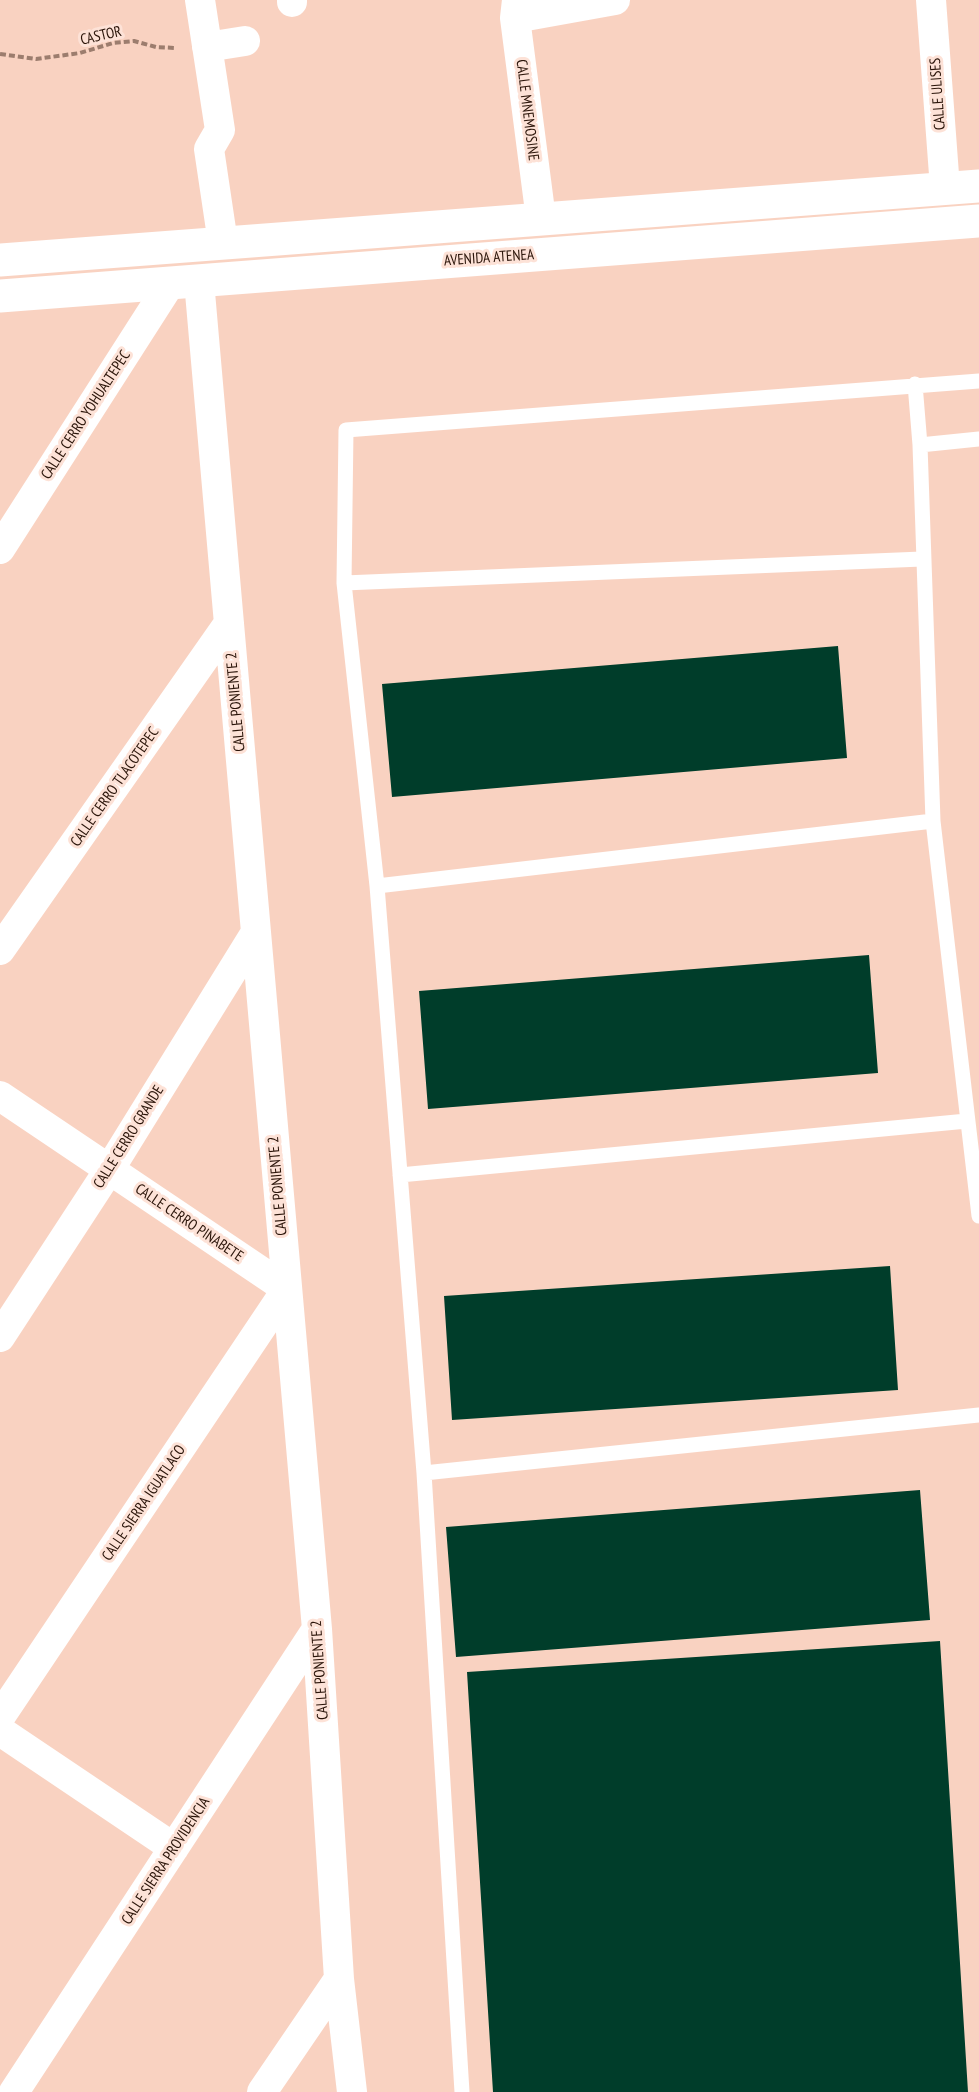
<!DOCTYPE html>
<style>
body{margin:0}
canvas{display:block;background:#f9d2c1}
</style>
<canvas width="979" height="2092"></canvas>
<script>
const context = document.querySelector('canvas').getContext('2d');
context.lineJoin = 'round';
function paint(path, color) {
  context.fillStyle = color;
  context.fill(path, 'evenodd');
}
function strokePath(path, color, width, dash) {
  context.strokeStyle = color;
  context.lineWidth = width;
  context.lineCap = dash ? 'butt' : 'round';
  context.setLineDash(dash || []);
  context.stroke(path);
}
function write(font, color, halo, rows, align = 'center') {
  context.font = font + ' "PT Sans Narrow",sans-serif';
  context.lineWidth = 6;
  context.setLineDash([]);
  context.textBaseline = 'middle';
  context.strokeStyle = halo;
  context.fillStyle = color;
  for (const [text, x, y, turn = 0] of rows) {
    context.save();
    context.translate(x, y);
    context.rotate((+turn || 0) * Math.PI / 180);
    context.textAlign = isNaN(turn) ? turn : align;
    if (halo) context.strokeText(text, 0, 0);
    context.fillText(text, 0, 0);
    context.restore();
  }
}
const building = new Path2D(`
 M 838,646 L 847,758 L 392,797 L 382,684 Z
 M 869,955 L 878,1073 L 428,1109 L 419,991 Z
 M 890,1266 L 898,1390 L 452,1420 L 444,1296 Z
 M 920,1490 L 930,1620 L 456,1657 L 446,1527 Z
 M 940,1641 L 968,2092 L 493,2092 L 467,1672 Z`);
const path = new Path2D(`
 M 0,54 L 36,59 L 80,53 L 113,43 L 134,41 L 156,47 L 176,48`);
const lane = new Path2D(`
 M 915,384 L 920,445 L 979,439
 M 920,445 L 933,821 L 979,1216
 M 344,583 L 922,559
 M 377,886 L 933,821
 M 400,1175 L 967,1121
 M 424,1473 L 979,1415
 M 462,2092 L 424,1473 L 377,886 L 344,583 L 346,430 L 979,381`);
const street = new Path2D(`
 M 200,0 L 220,130 L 209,149 L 223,243
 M 292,0 L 292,2
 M 517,0 L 515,18 L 541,219
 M 931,0 L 945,188
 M 515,18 L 615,0
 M 207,47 L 245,41
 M 199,281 L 317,1629 L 339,1979 L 352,2092
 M 0,549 L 171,282
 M 0,950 L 229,623
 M 0,1096 L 287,1289 L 0,1717
 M 0,1337 L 109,1170 L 255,934
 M 0,1731 L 174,1848
 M 14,2092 L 317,1629
 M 262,2092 L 339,1979`);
const secondary = new Path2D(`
 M 0,260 L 979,186
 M 0,296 L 979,221`);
const streetNames = [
 ["CASTOR",101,36,-13],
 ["CALLE ULISES",938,94,-94],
 ["CALLE MNEMOSINE",527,110,83],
 ["AVENIDA ATENEA",489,258,-4],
 ["CALLE CERRO YOHUALTEPEC",86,415,-57],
 ["CALLE PONIENTE 2",236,702,-95],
 ["CALLE CERRO TLACOTEPEC",115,787,-55],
 ["CALLE CERRO GRANDE",129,1137,-58],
 ["CALLE PONIENTE 2",278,1186,-95],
 ["CALLE CERRO PINABETE",189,1223,34],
 ["CALLE SIERRA IGUATLACO",144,1503,-56],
 ["CALLE PONIENTE 2",320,1670,-94],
 ["CALLE SIERRA PROVIDENCIA",166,1861,-57]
];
paint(building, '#003d2a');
strokePath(path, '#9c7d6e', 4, [6, 3]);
strokePath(lane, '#fff', 15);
strokePath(street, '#fff', 30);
strokePath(secondary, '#fff', 33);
write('15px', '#2a1409', '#fde2d7', streetNames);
</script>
